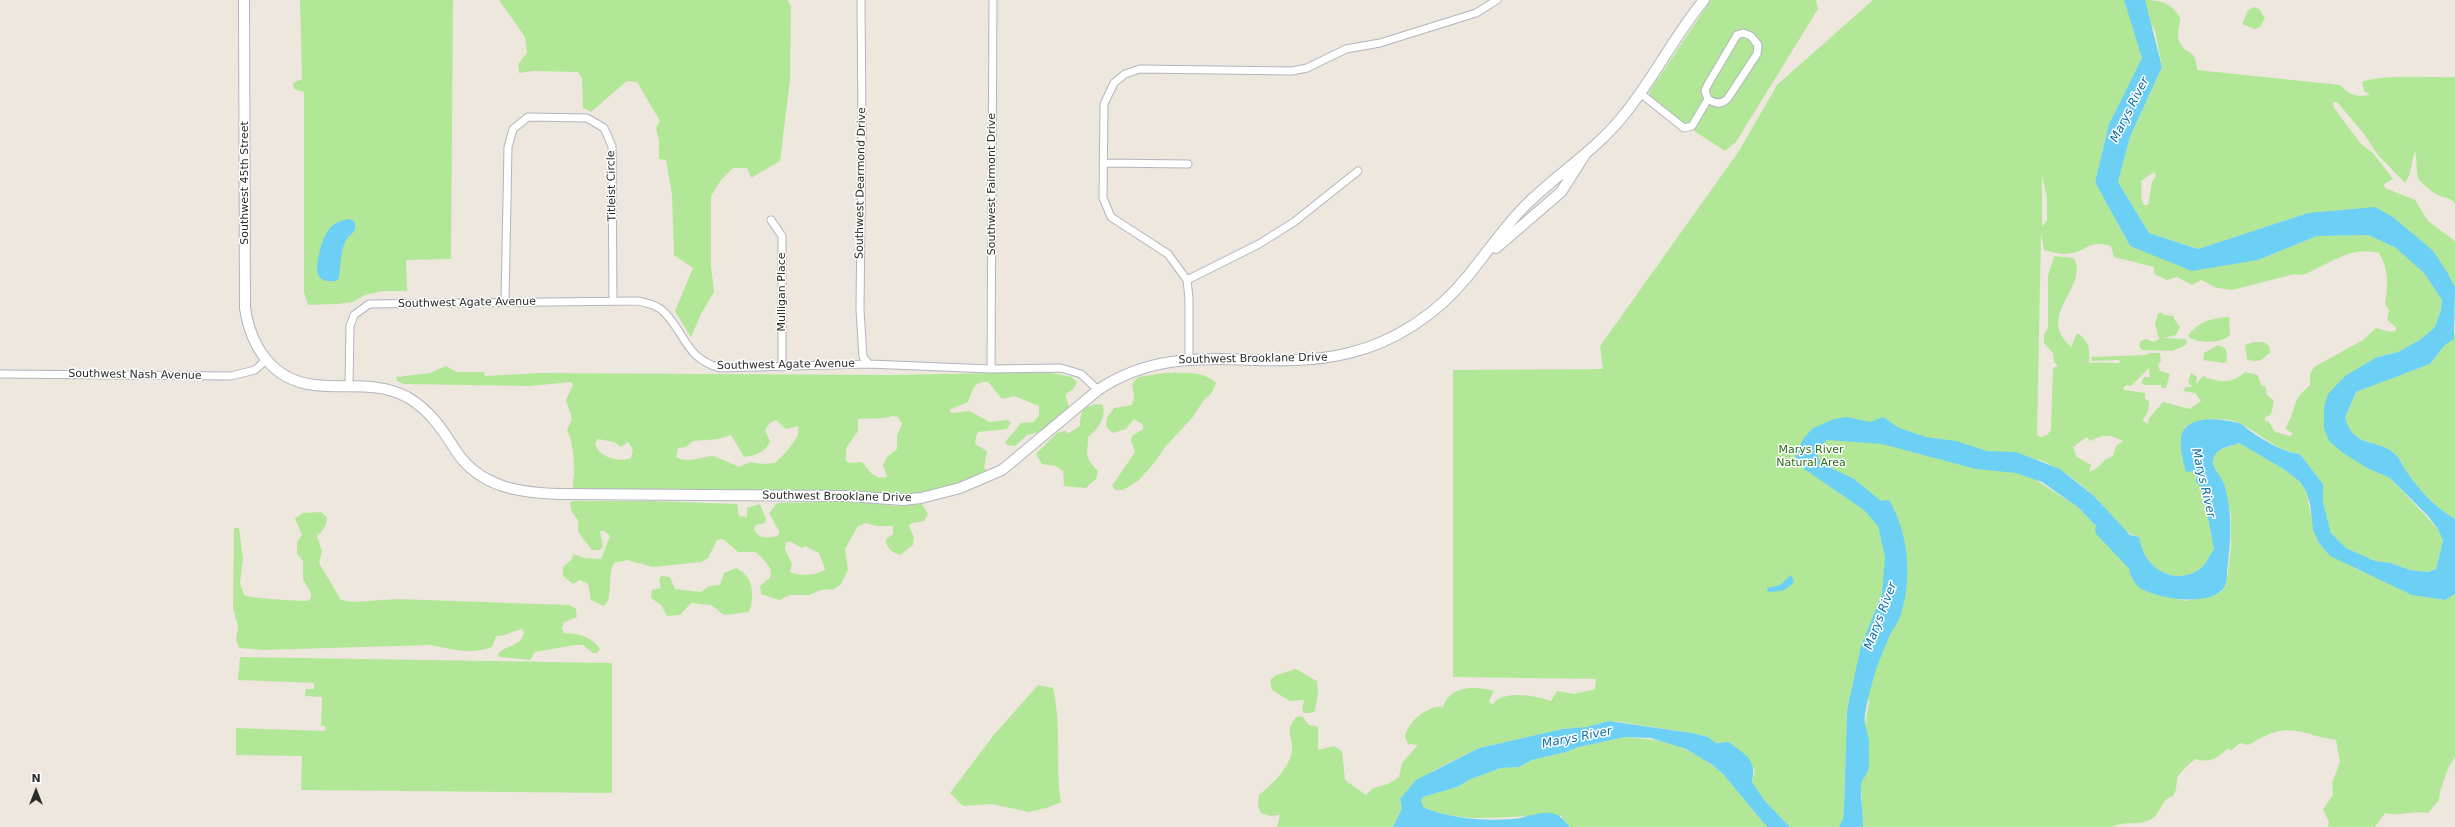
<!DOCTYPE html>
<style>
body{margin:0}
#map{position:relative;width:2455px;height:827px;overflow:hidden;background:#eee7de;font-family:"DejaVu Sans",sans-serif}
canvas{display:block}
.north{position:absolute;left:16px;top:771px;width:40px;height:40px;-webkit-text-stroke:3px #fff;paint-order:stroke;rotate:0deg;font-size:11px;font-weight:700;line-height:16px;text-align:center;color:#2c2c2c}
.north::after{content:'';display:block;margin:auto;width:14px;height:18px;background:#2c2c2c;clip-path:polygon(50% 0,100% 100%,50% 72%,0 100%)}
</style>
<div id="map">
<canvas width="2455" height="827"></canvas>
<div class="north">N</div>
</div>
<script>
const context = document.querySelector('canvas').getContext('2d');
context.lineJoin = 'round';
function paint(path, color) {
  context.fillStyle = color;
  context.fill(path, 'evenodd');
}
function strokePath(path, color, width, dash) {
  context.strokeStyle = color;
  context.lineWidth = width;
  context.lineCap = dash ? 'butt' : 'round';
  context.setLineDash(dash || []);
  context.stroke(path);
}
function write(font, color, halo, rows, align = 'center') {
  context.font = font + ' "DejaVu Sans",sans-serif';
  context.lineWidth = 3;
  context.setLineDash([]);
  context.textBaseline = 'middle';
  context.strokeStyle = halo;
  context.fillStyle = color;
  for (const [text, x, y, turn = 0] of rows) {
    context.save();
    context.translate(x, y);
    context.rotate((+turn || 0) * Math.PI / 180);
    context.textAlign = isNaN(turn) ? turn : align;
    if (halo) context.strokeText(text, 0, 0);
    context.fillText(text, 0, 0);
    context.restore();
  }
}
const green = new Path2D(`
 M 300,0 L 453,0 L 451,259 L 406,260 L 407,291 L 383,291 L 365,295 L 353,302 L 337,304 L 308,305 L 304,292 L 304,92 L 294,89 L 293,83 L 302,79 Z
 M 499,0 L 787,0 L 791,6 L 790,80 L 780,161 L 751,178 L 747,168 L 733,168 L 721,180 L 711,196 L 711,266 L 714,292 L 702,312 L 691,337 L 675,311 L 693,268 L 674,255 L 672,194 L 666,160 L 659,159 L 659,141 L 656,128 L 660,121 L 637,82 L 627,81 L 591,112 L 583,108 L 582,78 L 578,72 L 533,71 L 519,73 L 518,64 L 527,53 L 525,37 Z
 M 1711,0 L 1816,0 L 1818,9 L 1736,142 L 1725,151 L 1679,121 L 1650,96 L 1649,92 Z
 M 1873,0 L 2128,0 L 2149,45 L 2109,124 L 2095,182 L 2130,246 L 2258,260 L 2317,236 L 2368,235 L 2396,248 L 2406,255 L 2424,273 L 2442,300 L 2441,310 L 2435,327 L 2421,339 L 2398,352 L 2377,357 L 2324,407 L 2367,468 L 2390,478 L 2438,529 L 2443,541 L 2436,569 L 2428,572 L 2410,570 L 2391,563 L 2375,561 L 2346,548 L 2331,533 L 2323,502 L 2323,484 L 2300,454 C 2276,451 2260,433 2239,423 C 2225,416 2199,419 2185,427 L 2193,471 L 2197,477 L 2195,481 L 2202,488 L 2214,549 C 2210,554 2208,560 2204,565 C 2186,583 2160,578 2146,557 C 2143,552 2141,543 2139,537 C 2120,533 2108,509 2094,496 C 2078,481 2058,466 2037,459 L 2036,480 L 2079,508 L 2109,540 L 2124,548 L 2135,567 L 2170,597 L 2186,601 L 2221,592 L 2226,585 L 2231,547 L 2231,515 L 2223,482 L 2213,466 L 2213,458 L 2217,451 L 2239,443 L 2285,470 L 2300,482 L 2306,491 L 2314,530 L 2319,543 L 2356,569 L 2432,598 L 2445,600 L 2455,594 L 2455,757 L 2449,766 L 2440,791 L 2439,800 L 2428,813 C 2413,810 2400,817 2385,813 L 2375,827 L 2328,827 L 2329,822 L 2323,809 L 2333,795 L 2332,783 L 2340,762 L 2336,740 C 2316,738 2296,726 2275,732 C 2264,735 2257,741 2248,745 L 2240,743 L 2232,750 L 2227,749 C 2217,759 2210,763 2196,759 C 2191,762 2177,774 2177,780 C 2176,786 2177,790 2173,796 C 2162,799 2162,810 2153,818 C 2141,827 2124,820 2112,827 L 1863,827 L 1861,782 L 1868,771 L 1865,725 L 1869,701 L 1853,683 L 1847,710 L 1844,808 L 1843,819 L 1839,827 L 1790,827 L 1764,800 L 1752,782 L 1755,770 L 1729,742 L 1715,743 L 1708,737 L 1692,733 L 1621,722 L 1609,721 L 1586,727 L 1562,729 L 1479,748 L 1434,770 L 1400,799 L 1402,808 L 1393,827 L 1277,827 L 1280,815 L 1271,816 L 1261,813 L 1258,806 L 1259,795 C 1272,784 1290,768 1292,750 C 1293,735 1284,732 1296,717 L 1302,716 L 1309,725 L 1318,727 L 1318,750 L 1334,746 L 1342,751 L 1345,780 L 1366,795 L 1373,788 L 1388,784 L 1399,777 L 1402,763 L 1418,745 L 1408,744 L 1405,737 C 1407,722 1428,705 1443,707 C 1450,685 1476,686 1494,691 L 1489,701 L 1492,705 C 1503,689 1535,696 1551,701 L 1557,691 L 1574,694 L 1595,689 L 1596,679 L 1453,677 L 1453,370 L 1603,369 L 1600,346 L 1739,151 L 1777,85 ZM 2042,176 L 2047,198 L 2047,221 L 2042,226 ZM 2041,233 L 2044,250 C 2053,252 2063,256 2072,253 C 2091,249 2088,240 2111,246 L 2114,257 L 2154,267 L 2154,274 L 2167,280 L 2177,277 L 2192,285 L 2201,280 L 2217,288 L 2232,290 L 2295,274 L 2302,275 C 2329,265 2350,245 2379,253 C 2389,270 2388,286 2385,304 L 2389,310 L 2387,320 L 2396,327 L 2396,330 L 2391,332 L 2376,328 L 2363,340 L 2314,367 L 2310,374 L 2310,385 C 2295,399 2298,397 2292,414 C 2291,419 2287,423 2286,429 L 2293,434 L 2290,436 L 2275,432 L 2269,422 L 2265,421 L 2265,417 L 2271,415 L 2274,401 L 2267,395 L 2265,386 L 2261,385 L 2258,375 L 2245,372 C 2232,384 2218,383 2203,376 L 2196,384 L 2197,377 L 2191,373 L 2188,382 L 2192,387 L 2186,387 L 2183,391 L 2195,393 L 2201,401 L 2190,409 L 2163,402 L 2149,418 L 2148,424 L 2142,420 C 2148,415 2149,408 2149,401 L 2145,399 L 2145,393 L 2124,390 L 2123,388 L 2127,385 L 2131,386 L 2149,368 L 2150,377 L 2144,377 L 2141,383 L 2145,385 L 2161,385 L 2162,388 L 2166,388 L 2170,374 L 2160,371 L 2158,365 L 2161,361 L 2160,353 L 2149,353 L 2146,355 L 2091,357 L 2092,361 L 2119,360 L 2120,363 C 2109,363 2099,362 2089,363 C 2090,350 2090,341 2077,333 L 2071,347 C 2067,343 2062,338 2060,332 C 2050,306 2087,283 2074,258 L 2054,256 L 2048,276 L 2048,328 L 2044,334 L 2044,343 L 2053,353 L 2054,362 L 2058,366 L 2053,368 L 2051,430 L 2047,435 L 2040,437 L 2037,435 ZM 2102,436 L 2111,436 L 2123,441 L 2116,446 L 2113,456 C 2103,459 2099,469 2089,472 L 2091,465 L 2077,457 L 2073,447 L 2087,437 L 2090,441 Z
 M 2139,0 C 2157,0 2170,0 2180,18 C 2180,27 2176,34 2180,43 C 2188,57 2196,47 2197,70 L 2340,85 C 2351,96 2356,97 2371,95 L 2364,91 L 2362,82 C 2383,74 2430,78 2455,77 L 2455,204 C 2450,196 2443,199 2436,194 C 2433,193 2419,181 2418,178 C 2416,172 2417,157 2415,150 L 2409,176 L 2405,183 L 2378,155 L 2364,134 L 2337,102 L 2333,102 L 2334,108 L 2361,144 L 2373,153 L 2393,179 L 2384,184 L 2385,188 L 2415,200 L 2428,221 L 2455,241 L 2455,287 L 2434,252 L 2393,217 L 2308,213 L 2198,249 L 2149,233 L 2118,182 L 2130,137 L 2162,67 L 2155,31 ZM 2154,172 L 2156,176 L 2152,182 L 2148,205 L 2144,205 C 2139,195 2143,190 2141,181 Z
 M 2254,7 L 2259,9 L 2265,18 L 2260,27 L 2255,29 L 2242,24 L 2248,10 Z
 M 2162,313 L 2164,315 L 2174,316 L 2174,319 L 2180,327 L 2176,335 L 2163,338 L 2184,339 L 2187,340 L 2186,345 L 2172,351 L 2142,350 L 2139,346 L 2141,341 L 2146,339 L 2154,342 L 2159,339 L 2155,324 L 2158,313 Z
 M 2229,317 L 2230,335 C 2222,344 2195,344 2188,336 C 2197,322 2212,318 2229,317 Z
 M 2455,333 L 2455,519 C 2436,508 2419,490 2407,472 C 2403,467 2401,460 2397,456 C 2379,436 2356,452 2345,418 L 2356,392 L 2430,364 L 2445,345 L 2453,339 Z
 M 2253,342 L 2264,342 L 2269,346 L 2270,352 C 2262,360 2259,364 2247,359 L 2245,345 Z
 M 2218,345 L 2226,349 L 2227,361 L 2224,363 L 2203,360 L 2204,353 Z
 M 446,366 L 457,372 L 484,372 L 485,376 L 540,373 L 891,375 L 1047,372 L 1072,377 L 1077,383 L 1073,389 L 1066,394 L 1066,398 L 1069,406 L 1068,410 L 1043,431 L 1027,435 L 1015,446 L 1007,445 L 1005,442 L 1021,423 L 1034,422 L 1039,415 L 1039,406 L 1014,396 L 1002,399 L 988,382 C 972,381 973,391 968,402 L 949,410 L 952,413 L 969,411 L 990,422 L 1007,420 L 1011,422 L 1007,429 L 978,432 L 976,436 L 975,444 L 987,451 L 984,468 L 987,470 C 961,487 928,492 897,495 L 575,491 C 571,485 574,479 574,472 C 574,459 573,442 567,430 L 572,419 L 566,400 L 573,385 L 571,382 L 530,386 L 404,384 L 397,381 L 396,377 L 430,373 ZM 893,416 L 898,417 L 902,424 L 897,436 L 897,449 L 887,457 L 883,465 L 887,477 L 879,478 L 872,474 L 862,462 L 850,463 L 846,461 L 846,448 L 858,431 L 858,419 L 885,418 ZM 776,420 L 786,429 L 798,426 C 802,438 783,455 775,463 L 763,464 L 750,462 L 739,467 L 714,456 C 702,456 688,464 676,457 L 678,448 L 686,447 L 693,441 L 719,439 L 731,435 L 744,457 C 755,456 766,452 770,441 L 765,430 L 770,423 ZM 598,439 L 614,442 L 621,447 L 628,442 L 633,450 L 631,458 C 619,463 598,457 595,443 Z
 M 1164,373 C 1179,373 1205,370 1216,383 L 1211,394 L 1204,400 L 1192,418 L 1165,447 L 1155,462 L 1138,481 L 1123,490 L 1115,490 L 1112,486 L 1114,483 L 1135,452 L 1131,440 L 1132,436 L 1143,429 L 1143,425 L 1134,419 L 1126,429 L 1113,433 L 1106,427 L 1107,418 L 1114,408 L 1132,405 L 1134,397 L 1132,384 L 1138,377 Z
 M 1099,404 L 1103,405 C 1106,418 1098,429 1088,437 C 1088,456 1083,456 1098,471 L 1096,479 L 1086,488 L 1064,486 L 1063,471 L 1055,466 L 1042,464 L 1036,454 L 1057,433 L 1065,431 L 1069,433 L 1080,426 C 1080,410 1084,406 1099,404 Z
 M 574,501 L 653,501 L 737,504 L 739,516 L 747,517 L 747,508 L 760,504 L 766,519 L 765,523 L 756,525 L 754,529 C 758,539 770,539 779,535 L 779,531 L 769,513 L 777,503 L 863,501 L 895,506 L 922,504 L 928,514 L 924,521 L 912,523 L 909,526 L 914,537 L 913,545 L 900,555 C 891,552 886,548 886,539 L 893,534 L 893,526 L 876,526 L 866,523 L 858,526 L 845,549 L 848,570 L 841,584 L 834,589 L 821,590 L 809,595 L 790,595 L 779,600 L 761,594 L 760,586 C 763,583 768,580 770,577 C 775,568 760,556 755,552 L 738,552 L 723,539 L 717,540 L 708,558 L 701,562 L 653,567 L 627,560 L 614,563 C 607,575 614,598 604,606 L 591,600 L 588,584 L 580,580 L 573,584 L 563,576 L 563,567 L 572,559 L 573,554 L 584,558 L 601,559 L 610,536 L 604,531 L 600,531 L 603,547 L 600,550 L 592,550 L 578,532 C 581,512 571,521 570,502 ZM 786,542 L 791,542 L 802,548 L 805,546 L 819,553 L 825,569 C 819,576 798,576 790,572 L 792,564 L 785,549 Z
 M 321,512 L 327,517 C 327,525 323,531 317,536 L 322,551 L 319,563 L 341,600 L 353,602 L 397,599 L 569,605 L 576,609 L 577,617 L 564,622 L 562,629 L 564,633 C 579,634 591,636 600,649 L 597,653 L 593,653 L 583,645 L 575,645 L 535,652 L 530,660 L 500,657 L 498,654 C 506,644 521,648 524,632 L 522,629 C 512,631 507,636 496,636 L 492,647 C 469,655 452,649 430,645 L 263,650 L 239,648 L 236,640 L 238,626 L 233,608 L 234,528 L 239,528 L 243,559 L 240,583 L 244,595 C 248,598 299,601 307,601 L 311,598 L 311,594 L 303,579 L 303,561 L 297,554 L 297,542 L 302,535 L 295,518 L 303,513 Z
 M 736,568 C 754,576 755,596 749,612 L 724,615 L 711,605 L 691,603 L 680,615 L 667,616 L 661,605 L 651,598 L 652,590 L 661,588 L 659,580 L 661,576 L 670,577 L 675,589 L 701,592 L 709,586 L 720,585 L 724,573 Z
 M 240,657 L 612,663 L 612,793 L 301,790 L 302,756 L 236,755 L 236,728 L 325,731 L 325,726 L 321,726 L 322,697 L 305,696 L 306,689 L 314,689 L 314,683 L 238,680 Z
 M 1296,669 L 1317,681 L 1318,694 L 1315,711 L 1310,713 L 1304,713 L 1302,710 L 1304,700 L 1290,701 L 1272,690 L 1270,680 L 1276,675 Z
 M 1038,685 L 1053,688 C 1062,726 1055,764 1061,802 L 1046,808 L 1029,812 L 992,804 L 963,806 L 950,793 L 993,736 Z
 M 1625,737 L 1666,741 L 1700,756 L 1723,774 L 1767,827 L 1570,827 L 1561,816 C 1515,813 1468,827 1423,807 L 1420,800 L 1423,797 L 1457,787 L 1471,779 L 1501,768 L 1519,767 L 1532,760 L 1566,752 L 1579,747 Z`);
const water = new Path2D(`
 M 2124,0 L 2145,0 L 2162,67 L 2130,137 L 2118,182 L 2149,233 L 2198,249 L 2308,213 L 2375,207 L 2393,217 L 2424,243 L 2434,252 L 2447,272 L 2455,287 L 2454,339 L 2445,345 L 2430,364 L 2356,392 L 2345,418 C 2356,452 2379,436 2397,456 C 2401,460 2403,467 2407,472 C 2419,490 2436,508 2455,519 L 2455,594 L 2445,600 L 2412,595 L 2330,556 L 2319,543 L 2313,530 L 2310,504 L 2306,491 L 2300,482 L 2285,470 L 2239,443 C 2230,447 2218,447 2214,457 C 2209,467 2221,474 2224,484 C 2233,512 2231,542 2227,571 C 2227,576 2227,582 2225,586 C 2213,608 2158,599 2140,588 C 2134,583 2131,577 2129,570 L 2135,567 L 2124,548 L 2109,540 L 2079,508 L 2042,482 L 2016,473 L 1976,469 L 1882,444 L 1827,440 C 1818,448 1815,452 1821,463 L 1854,479 L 1881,501 L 1889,500 C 1909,534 1913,580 1900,617 C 1896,626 1890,633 1887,642 C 1877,664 1869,690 1865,714 C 1863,726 1869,733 1869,743 C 1868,752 1870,763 1868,771 C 1867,775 1863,778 1862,781 C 1859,790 1864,816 1863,827 L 1839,827 L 1843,819 L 1844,808 L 1847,710 L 1861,646 L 1882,594 L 1885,557 L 1878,526 L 1864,510 L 1797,464 L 1795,453 L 1804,438 L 1813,428 L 1834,419 L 1847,417 L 1870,422 L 1883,417 L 1899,428 L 1926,437 L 1956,441 L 1987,451 L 2016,452 L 2060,469 L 2094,496 L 2130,535 L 2139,537 C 2141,543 2143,552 2146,557 C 2160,578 2186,583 2204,565 C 2208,560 2210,554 2214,549 L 2202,488 L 2195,481 L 2197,477 L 2193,471 L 2186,472 C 2183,461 2180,450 2181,439 C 2183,414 2220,418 2238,423 C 2243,424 2248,430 2253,433 C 2267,442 2283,452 2300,454 L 2323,484 L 2323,502 L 2331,533 L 2346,548 L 2375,561 L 2391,563 L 2410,570 L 2428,572 L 2436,569 L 2443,541 L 2438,529 L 2428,516 L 2390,478 L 2367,468 L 2343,453 L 2329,441 L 2324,428 L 2324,407 L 2328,394 L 2345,376 L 2377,357 L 2398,352 L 2421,339 L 2435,327 L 2441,310 L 2442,300 L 2424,273 L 2396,248 L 2368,235 L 2317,236 L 2258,260 L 2192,271 L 2130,246 L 2095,182 L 2109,124 L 2142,58 Z
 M 349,219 L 354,221 C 359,233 349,233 345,242 C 341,250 340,269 339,278 L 336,281 C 319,283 315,275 318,260 C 322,240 326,222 349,219 Z
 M 1791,575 L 1794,582 C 1785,592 1780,591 1768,592 L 1767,588 L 1780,585 Z
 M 1609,721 L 1692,733 L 1708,737 L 1716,743 L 1729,742 C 1746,756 1757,758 1752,782 L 1764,800 L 1790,827 L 1767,827 L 1723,774 L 1711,764 L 1686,749 L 1651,738 L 1625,737 L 1579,747 L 1566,752 L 1532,760 L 1519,767 L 1501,768 L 1471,779 L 1457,787 L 1423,797 L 1421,800 L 1423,807 C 1448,819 1493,822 1520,818 C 1530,816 1540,812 1551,813 C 1561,815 1564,820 1570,827 L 1393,827 L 1402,808 L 1400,799 L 1416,780 L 1479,748 L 1562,729 L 1586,727 Z`);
const river = new Path2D(`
 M 2102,530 L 2139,569 L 2147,574`);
const street = new Path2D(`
 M 861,0 L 862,125 L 860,310 L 863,357 L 869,364
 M 1640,93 L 1684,128 L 1692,126 L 1708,99 L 1705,91 L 1707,86 L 1737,35 L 1743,33 L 1751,36 L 1758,45 L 1757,54 L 1728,98 C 1722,105 1715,104 1708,99
 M 1103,163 L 1188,164
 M 771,220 L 782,236 L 782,367
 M 1187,280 L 1259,244 L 1294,222 L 1358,171
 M 505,302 L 508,147 L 513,129 L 528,117 L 587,118 L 604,128 L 612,146 L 613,301
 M 1189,359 L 1189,298 L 1187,280 L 1168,254 L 1111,217 L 1103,198 L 1104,104 L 1114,83 L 1125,74 L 1140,69 L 1292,71 L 1307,68 L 1346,49 L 1380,43 L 1476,13 L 1497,0
 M 991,369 L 993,0
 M 0,374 L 231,376 L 255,370 L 266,360
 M 349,385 L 350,326 L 354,315 L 369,304 L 638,301 C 647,303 657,305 664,312 C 686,334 685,358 720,368 L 869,364 L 991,369 L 1061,368 L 1081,374 L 1098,390`);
const secondary = new Path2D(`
 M 244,0 L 245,308 C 251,347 272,380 314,385 C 346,389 377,381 407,397 C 430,410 442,429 456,451 C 480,487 519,493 560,494 L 849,496 L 903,500 L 921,498 L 960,488 L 1002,470 L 1098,390 C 1178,335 1262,375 1349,353 C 1395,342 1437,314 1467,277 C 1487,253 1505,225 1528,203 C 1560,172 1600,147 1627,111 C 1655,76 1675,35 1704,0
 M 1496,248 L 1561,192 L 1584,156`);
const streetNames = [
 ["Southwest 45th Street",245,183,-90],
 ["Southwest Dearmond Drive",861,183,-89],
 ["Southwest Fairmont Drive",992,184,-90],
 ["Titleist Circle",612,186,-91],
 ["Mulligan Place",782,292,-90],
 ["Southwest Agate Avenue",467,303,-1],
 ["Southwest Brooklane Drive",1253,359,-1],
 ["Southwest Agate Avenue",786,365,-1],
 ["Southwest Nash Avenue",135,375,1],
 ["Southwest Brooklane Drive",837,497,1]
];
const parkNames = [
 ["Marys River",1811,450],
 ["Natural Area",1811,463]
];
const waterNames = [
 ["Marys River",2130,110,-63],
 ["Marys River",2203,483,77],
 ["Marys River",1881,616,-69],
 ["Marys River",1577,738,-11]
];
paint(green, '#b3e798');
paint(water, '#6cd0f5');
strokePath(river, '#6cd0f5', 14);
strokePath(street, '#b2b4c0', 9);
strokePath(secondary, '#b2b4c0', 12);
strokePath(street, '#fff', 7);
strokePath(secondary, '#fff', 10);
write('11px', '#2c2c2c', '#fff', streetNames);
write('11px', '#296e17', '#fff', parkNames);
write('italic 12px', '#076ea6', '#fff', waterNames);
</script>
